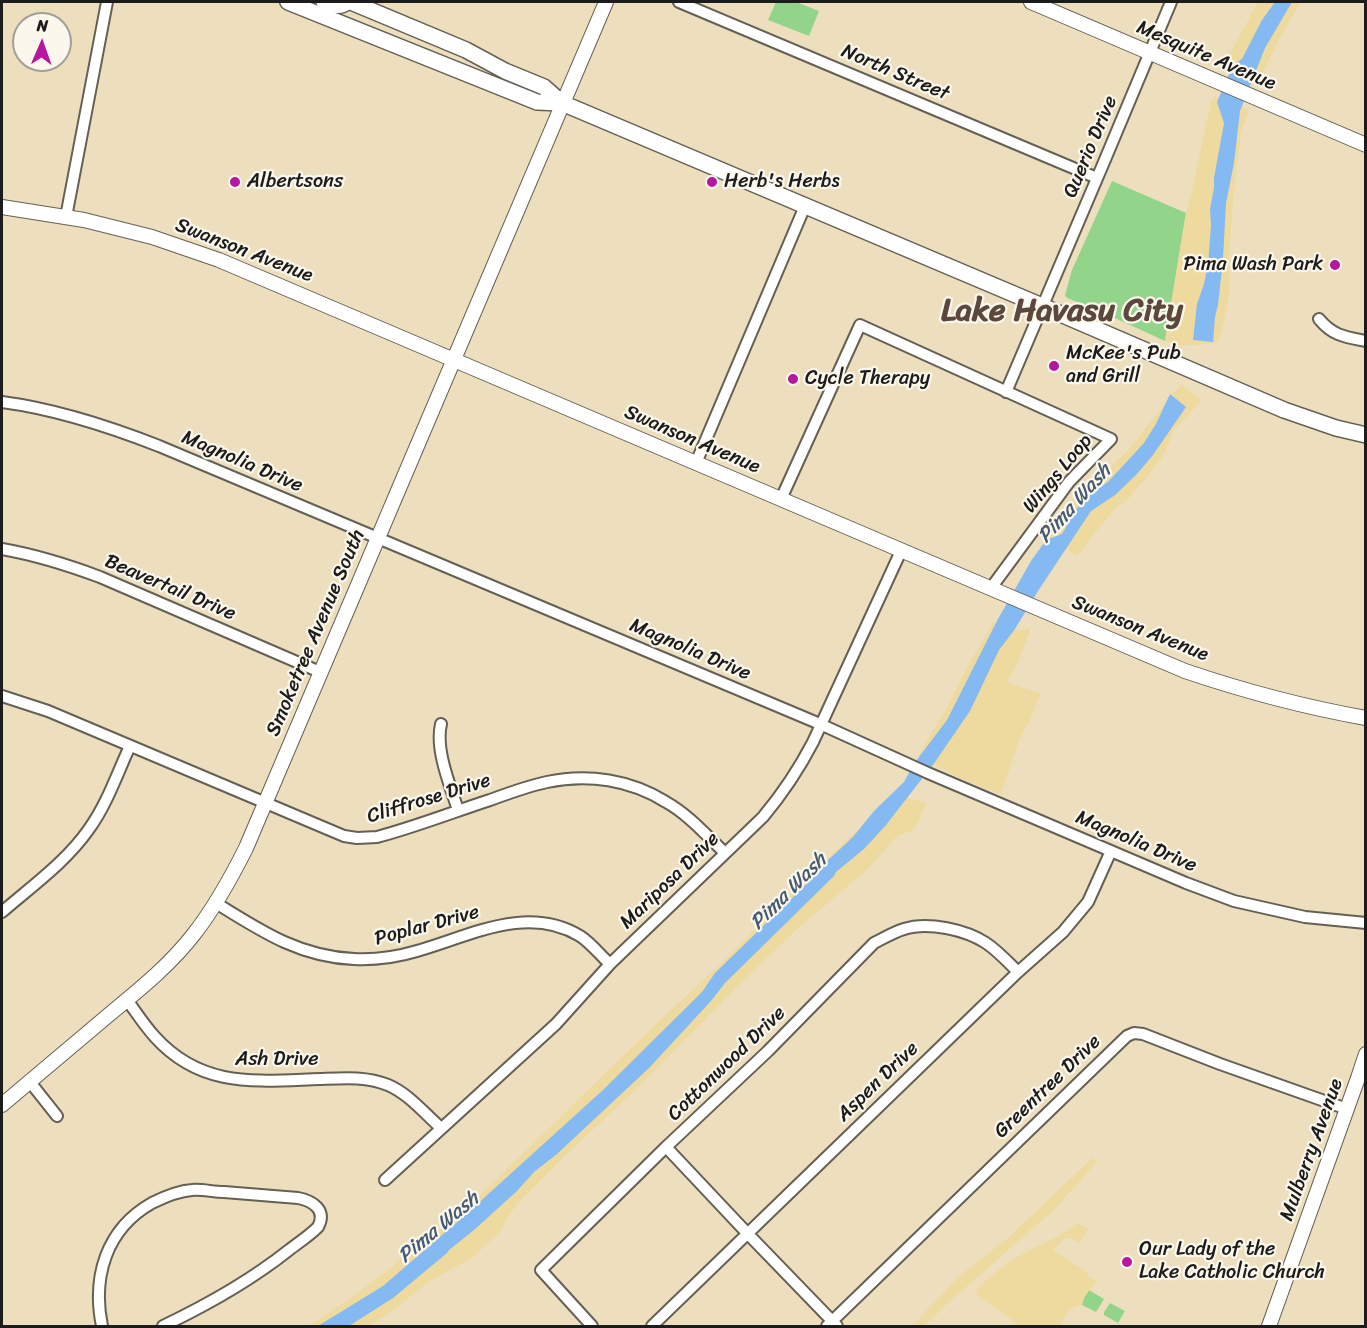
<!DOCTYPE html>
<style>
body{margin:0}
#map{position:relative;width:1367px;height:1328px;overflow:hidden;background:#eddfbe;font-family:Sriracha,sans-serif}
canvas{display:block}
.frame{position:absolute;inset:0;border:3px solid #1c1c1c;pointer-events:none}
.north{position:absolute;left:12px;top:12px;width:60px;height:60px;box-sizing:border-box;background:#fbf7ec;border:2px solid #a29f99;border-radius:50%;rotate:2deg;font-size:16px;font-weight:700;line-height:24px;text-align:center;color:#1c1c1c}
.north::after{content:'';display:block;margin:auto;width:21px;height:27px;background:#b5179e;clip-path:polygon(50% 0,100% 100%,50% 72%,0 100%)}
</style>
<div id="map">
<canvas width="1367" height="1328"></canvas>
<div class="frame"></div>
<div class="north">N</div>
</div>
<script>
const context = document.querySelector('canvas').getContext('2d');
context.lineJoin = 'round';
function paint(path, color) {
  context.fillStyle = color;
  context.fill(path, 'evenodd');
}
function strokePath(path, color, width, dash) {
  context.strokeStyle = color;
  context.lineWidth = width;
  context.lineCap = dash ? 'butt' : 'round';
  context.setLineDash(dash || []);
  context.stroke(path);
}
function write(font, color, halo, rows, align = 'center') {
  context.font = font + ' Sriracha,sans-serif';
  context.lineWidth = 4.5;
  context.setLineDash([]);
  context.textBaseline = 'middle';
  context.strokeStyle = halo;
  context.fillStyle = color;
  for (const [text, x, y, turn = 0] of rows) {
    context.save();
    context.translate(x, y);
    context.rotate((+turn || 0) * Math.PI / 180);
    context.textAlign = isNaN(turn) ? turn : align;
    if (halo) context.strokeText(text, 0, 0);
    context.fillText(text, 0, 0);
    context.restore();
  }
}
const green = new Path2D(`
 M 776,2 L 796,2 L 819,11 L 809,36 L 768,20 Z
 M 1112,181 L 1186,213 L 1165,341 L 1106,314 L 1067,298 L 1065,295 L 1072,270 Z
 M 1089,1290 L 1104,1299 L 1096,1312 L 1082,1305 L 1083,1299 Z
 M 1110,1303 L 1125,1311 L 1118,1323 L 1104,1315 L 1104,1312 Z`);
const sand = new Path2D(`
 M 1258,2 L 1301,2 L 1281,36 L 1260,78 L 1223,66 Z
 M 1214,96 L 1249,110 L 1241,133 L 1234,189 L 1229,257 L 1229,297 L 1223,325 L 1217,343 L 1181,346 L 1165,341 L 1186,213 L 1191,196 L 1210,106 Z
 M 1181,384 L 1202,400 L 1175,429 L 1163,456 L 1146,478 L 1126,501 L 1116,508 L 1091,537 L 1082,551 L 1077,556 L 1049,537 L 1078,497 L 1129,449 Z
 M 993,622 L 1020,631 L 1031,627 L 1020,658 L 1007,683 L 1041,693 L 1031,718 L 1020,738 L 1001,794 L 975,785 L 918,757 L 930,735 L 947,708 L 962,677 Z
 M 896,795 L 927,803 L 914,830 L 897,836 L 867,870 L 796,930 L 738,986 L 633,1092 L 568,1153 L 520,1201 L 509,1215 L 501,1231 L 472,1258 L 431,1280 L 388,1314 L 369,1326 L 309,1326 L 359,1292 L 466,1209 L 663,1017 L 723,962 L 768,916 L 853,834 L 875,817 Z
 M 1092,1158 L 1097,1162 L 1054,1210 L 948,1303 L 924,1326 L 912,1326 L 959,1276 L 1008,1238 Z
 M 1077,1223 L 1088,1229 L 1079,1243 L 1071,1238 L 1065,1238 L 1053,1250 L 1088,1273 L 1087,1276 L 1097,1282 C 1090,1289 1084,1295 1082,1305 C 1068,1307 1065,1314 1061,1326 L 1020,1326 L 976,1294 C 978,1287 984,1282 990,1277 C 1002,1268 1012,1259 1024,1253 C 1042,1243 1062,1237 1077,1223 Z`);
const water = new Path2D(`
 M 1275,2 L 1292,2 L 1265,48 L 1240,111 L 1234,163 L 1226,203 L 1223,259 L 1218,305 L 1215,317 L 1213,342 L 1193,340 L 1197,304 L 1204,284 L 1208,264 L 1211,226 L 1210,209 L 1214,188 L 1214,178 L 1224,123 L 1217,102 L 1233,65 L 1242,59 L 1262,20 Z
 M 1170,394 L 1186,407 L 1153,455 L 1137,474 L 1115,495 L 1091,511 L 1038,591 L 1015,629 L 999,650 L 970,711 L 935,762 L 886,825 L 864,849 L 836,872 L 834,876 L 725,983 L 711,1001 L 649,1068 L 557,1154 L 534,1172 L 517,1191 L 474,1230 L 449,1250 L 447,1253 L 393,1298 L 349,1326 L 318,1326 L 383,1286 L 463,1217 L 603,1090 L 702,992 L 715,973 L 825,866 L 827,861 L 853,837 L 874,811 L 904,782 L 913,765 L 947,720 L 998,619 L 1031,561 L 1046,540 L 1062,534 L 1082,500 L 1108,482 L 1144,443 L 1156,424 Z`);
const minor = new Path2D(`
 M 679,2 L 1097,178
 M 66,217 L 107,2
 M 1319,319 C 1333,336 1345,337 1366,341
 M 1006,392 L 1104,162 L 1171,2
 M 2,402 C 56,409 108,426 159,446 L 820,724 L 928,773 L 1186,883 L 1234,901 L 1305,917 L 1366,923
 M 696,463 L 805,206
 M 781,499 L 860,325 L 1111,439 L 1069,482 L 991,588
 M 2,549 C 36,555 68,565 100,577 L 320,672
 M 2,696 L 48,711 L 344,836 L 357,838 L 377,837 C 415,827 453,812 490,800 C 509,793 528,786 547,782 C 588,773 631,780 666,802 C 689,815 706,835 725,853
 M 441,724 C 435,750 450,785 458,810
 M 216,903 C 261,931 300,957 354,959 C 376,960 397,957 417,951 C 470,936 527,904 580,936 C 591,943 600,955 610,964
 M 2,912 C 32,886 66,862 89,829 C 107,804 117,774 130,746
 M 127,1000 C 136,1012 144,1025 155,1037 C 202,1089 257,1081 320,1079 C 343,1078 366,1076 388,1085 C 409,1094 424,1113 441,1128
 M 30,1082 L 57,1116
 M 666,1147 L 747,1233 L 837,1326
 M 385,1180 L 556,1024 L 610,964 L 763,817 C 783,793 799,769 813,742 L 901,551
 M 102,1326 C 92,1277 106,1229 152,1203 C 164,1197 178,1191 192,1190 C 202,1189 213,1192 224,1192 C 249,1194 273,1196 298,1198 C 313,1201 327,1210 318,1227 C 309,1236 298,1243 289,1250 C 250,1281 207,1305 163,1326
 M 592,1326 L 541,1270 L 666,1147 L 768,1051 L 874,943 C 884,938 894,932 904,929 C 928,921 966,930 986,943 C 998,951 1008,962 1018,972
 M 652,1326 L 1018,972 L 1063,932 L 1088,902 L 1111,851
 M 827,1326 L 1127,1036 L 1134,1033 L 1143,1034 L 1220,1064 L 1347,1109`);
const tertiary = new Path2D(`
 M 1031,2 L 1366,145
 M 2,207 L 84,220 L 152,237 L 219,260 L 1185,671 C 1244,691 1304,707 1366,718
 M 2,1105 C 38,1075 74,1044 111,1013 C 140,989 170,965 194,934 C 215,907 231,878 246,848 L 606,2
 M 1269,1326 L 1358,1078 L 1366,1054`);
const secondary = new Path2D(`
 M 288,2 L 537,102 L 562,103 L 1042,306 L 1284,410 L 1336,428 L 1366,435
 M 324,2 C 332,5 340,8 347,2
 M 351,2 L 466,50 L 505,71 L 544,87 L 562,103`);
const markers = [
 [235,182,6,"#b5179e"],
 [712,182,6,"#b5179e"],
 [1335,265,6,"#b5179e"],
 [1054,366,6,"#b5179e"],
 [793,379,6,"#b5179e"],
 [1127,1262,6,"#b5179e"]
];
const streetNames = [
 ["Mesquite Avenue",1206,56,23],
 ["North Street",895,73,23],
 ["Querio Drive",1091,147,-67],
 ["Swanson Avenue",244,251,21],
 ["Swanson Avenue",692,440,23],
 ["Magnolia Drive",242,462,23],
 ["Wings Loop",1058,474,-50],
 ["Beavertail Drive",170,588,23],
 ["Swanson Avenue",1140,629,22],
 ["Smoketree Avenue South",316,633,-67],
 ["Magnolia Drive",690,650,23],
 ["Cliffrose Drive",429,799,-17],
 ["Magnolia Drive",1136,842,23],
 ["Mariposa Drive",670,881,-44],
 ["Poplar Drive",427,926,-15],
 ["Ash Drive",277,1060],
 ["Cottonwood Drive",727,1064,-44],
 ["Aspen Drive",878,1082,-44],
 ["Greentree Drive",1048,1087,-44],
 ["Mulberry Avenue",1312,1150,-70]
];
const poiNames = [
 ["Albertsons",247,182],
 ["Herb's Herbs",724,182],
 ["Pima Wash Park",1323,265,"right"],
 ["McKee's Pub",1066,354],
 ["and Grill",1066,377],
 ["Cycle Therapy",805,379],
 ["Our Lady of the",1139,1250],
 ["Lake Catholic Church",1139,1273]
];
const waterNames = [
 ["Pima Wash",1075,504,-48],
 ["Pima Wash",789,892,-45],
 ["Pima Wash",439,1228,-40]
];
const townNames = [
 ["Lake Havasu City",1062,312]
];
paint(green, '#93d48b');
paint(sand, '#eeda9e');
paint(water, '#84b9f2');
strokePath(minor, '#656055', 14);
strokePath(tertiary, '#656055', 16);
strokePath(secondary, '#656055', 18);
strokePath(minor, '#fff', 10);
strokePath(tertiary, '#fff', 14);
strokePath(secondary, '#fff', 15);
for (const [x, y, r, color] of markers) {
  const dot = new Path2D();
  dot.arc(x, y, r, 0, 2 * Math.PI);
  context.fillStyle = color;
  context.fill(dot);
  strokePath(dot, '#fbf7ec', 2);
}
write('20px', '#1c1c1c', '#fbf7ec', streetNames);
write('20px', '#1c1c1c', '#fbf7ec', poiNames, 'left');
write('italic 21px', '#465b72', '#fbf7ec', waterNames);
write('bold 32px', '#5c473c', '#fbf7ec', townNames);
</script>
